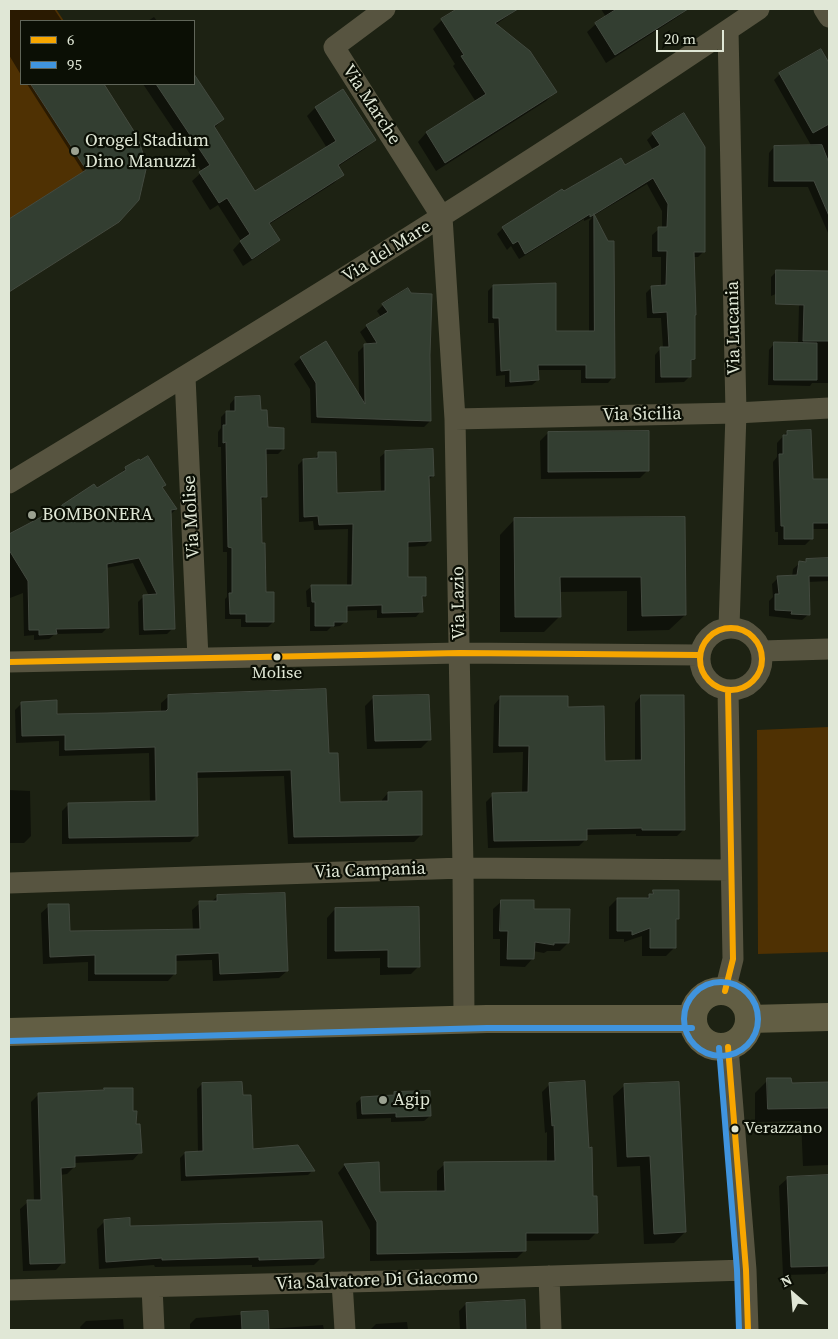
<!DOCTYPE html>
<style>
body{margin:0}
#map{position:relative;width:838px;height:1339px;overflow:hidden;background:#1d2213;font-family:"Source Serif 4",serif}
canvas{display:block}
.frame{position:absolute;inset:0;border:10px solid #e0e7d6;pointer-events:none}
.legend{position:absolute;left:20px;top:20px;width:175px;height:65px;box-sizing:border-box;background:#0b0f05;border:1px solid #606559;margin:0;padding:6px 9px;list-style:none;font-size:15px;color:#e0e7d6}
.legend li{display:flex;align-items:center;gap:10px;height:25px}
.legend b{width:25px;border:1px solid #606559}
.north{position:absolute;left:768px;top:1269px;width:50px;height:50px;-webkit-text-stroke:4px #0b0f05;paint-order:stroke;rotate:333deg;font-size:14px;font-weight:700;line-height:20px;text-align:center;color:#e0e7d6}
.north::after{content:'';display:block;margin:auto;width:18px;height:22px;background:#e0e7d6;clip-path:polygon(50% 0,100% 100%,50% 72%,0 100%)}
.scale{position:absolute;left:656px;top:30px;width:68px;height:22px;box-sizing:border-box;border:2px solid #e0e7d6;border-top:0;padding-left:6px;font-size:15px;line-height:18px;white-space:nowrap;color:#e0e7d6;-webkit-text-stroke:4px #0b0f05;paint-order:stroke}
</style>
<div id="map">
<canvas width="838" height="1339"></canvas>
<div class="frame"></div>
<ul class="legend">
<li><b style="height:6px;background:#f7a600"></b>6</li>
<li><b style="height:6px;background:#4094de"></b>95</li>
</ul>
<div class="north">N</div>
<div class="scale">20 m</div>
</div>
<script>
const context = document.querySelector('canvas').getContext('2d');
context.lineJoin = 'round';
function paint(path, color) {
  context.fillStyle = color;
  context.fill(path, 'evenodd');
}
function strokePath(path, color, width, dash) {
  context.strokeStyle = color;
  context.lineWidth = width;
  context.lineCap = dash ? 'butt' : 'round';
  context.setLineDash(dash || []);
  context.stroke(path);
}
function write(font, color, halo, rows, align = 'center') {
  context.font = font + ' "Source Serif 4",serif';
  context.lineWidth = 4.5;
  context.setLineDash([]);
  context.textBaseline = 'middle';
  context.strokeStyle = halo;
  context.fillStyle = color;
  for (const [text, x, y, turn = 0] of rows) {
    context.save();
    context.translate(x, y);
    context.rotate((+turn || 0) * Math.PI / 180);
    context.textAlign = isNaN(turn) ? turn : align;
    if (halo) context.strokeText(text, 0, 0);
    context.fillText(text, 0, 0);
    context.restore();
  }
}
const green = new Path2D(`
 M 9,9 L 56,9 L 64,21 L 21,21 L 21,84 L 104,84 L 137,136 L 147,165 L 119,222 L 9,292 Z
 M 829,727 L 829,952 L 758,954 L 757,730 Z`);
const shadow = new Path2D(`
 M 9,9 L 54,9 L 62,21 L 21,21 L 21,75 L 9,55 Z
 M 460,9 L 518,9 L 495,25 L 555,92 L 546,101 L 436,171 L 418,142 L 426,133 L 476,102 L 453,66 L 455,64 L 433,29 L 442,20 Z
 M 601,9 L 687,9 L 679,16 L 606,63 L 587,32 L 596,24 L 606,17 Z
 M 154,17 L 157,21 L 148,21 Z
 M 821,51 L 829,66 L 829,235 L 808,187 L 768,187 L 769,153 L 774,147 L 812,147 L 774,80 L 780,74 Z
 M 194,76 L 223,119 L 214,128 L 255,193 L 327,148 L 307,116 L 315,108 L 342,91 L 374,140 L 366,148 L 337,167 L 342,175 L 334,183 L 268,225 L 279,240 L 270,248 L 243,266 L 233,250 L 241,241 L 218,205 L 210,210 L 192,181 L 202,172 L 143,84 L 194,84 Z
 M 27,84 L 102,84 L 136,137 L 115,224 L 9,292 L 9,221 L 84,173 Z
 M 683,115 L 704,251 L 698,257 L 693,257 L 694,359 L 690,363 L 690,376 L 684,382 L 655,383 L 655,355 L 661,348 L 663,348 L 661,318 L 647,318 L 646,293 L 652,287 L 661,287 L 661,257 L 652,257 L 652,235 L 659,229 L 662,229 L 662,211 L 647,184 L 593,216 L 608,243 L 613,377 L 608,383 L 581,383 L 581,370 L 537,370 L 538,380 L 532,385 L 505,387 L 505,375 L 496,376 L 494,323 L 488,323 L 488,291 L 493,286 L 555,332 L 589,332 L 589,221 L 593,217 L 584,221 L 584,219 L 519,259 L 511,246 L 507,250 L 497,234 L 503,228 L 563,193 L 625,167 L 653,150 L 647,140 L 653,134 Z
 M 777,271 L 818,276 L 771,296 L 771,277 Z
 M 829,298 L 829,383 L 812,383 L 810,386 L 768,385 L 769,350 L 774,344 L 798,344 L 799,306 L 804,301 Z
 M 383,305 L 429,355 L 430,421 L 424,427 L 311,423 L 310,389 L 294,364 L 301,358 L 359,396 L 358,352 L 365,345 L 368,345 L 360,332 L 367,326 L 381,317 L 377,311 Z
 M 235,398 L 259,411 L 267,428 L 283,449 L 278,454 L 265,454 L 266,496 L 260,501 L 264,593 L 273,622 L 268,627 L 241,627 L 241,619 L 225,619 L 225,599 L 227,597 L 227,552 L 223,552 L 221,447 L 218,447 L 218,432 L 221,428 L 221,417 L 226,412 L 230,412 L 230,404 Z
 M 787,432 L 812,480 L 829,480 L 829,529 L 812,529 L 812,538 L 805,545 L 778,545 L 778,532 L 775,532 L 773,462 L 777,457 L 777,443 Z
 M 548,433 L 648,470 L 640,478 L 541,479 L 540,441 Z
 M 386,452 L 433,476 L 428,480 L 430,541 L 425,546 L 407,547 L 407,579 L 425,595 L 421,600 L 421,611 L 416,617 L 377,618 L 377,610 L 346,611 L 346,621 L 340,626 L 331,627 L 327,631 L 310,631 L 310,607 L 307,607 L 306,591 L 312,586 L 347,586 L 348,529 L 314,530 L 313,521 L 299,522 L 298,465 L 303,460 L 313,460 L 319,454 L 336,494 L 381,492 L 380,457 Z
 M 126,468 L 161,487 L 176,509 L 170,515 L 173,628 L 167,634 L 139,635 L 138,602 L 144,596 L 149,596 L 133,563 L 106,568 L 108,627 L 102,633 L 55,634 L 49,639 L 34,640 L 34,635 L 24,636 L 23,593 L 10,598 L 9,596 L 9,537 L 96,490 L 120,474 Z
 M 684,518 L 685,615 L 669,630 L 627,631 L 627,591 L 559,592 L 560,616 L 544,632 L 500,632 L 500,535 L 515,519 Z
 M 829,559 L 829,581 L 808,582 L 809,614 L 802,620 L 769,616 L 769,601 L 773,597 L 772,584 L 778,578 L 792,577 L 793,569 L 800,563 L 803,563 L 807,560 Z
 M 641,696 L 684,829 L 677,836 L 636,836 L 636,834 L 586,835 L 586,839 L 579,846 L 488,848 L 486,802 L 493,795 L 522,794 L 523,752 L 493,753 L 494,705 L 500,698 L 566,709 L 603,762 L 635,762 L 635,703 Z
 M 168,697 L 328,754 L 339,803 L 382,802 L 382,800 L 388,793 L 421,835 L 414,842 L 288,844 L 284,776 L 196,778 L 197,835 L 190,842 L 62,844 L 62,811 L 69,804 L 150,803 L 149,753 L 59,756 L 59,741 L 16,743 L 15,710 L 22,703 L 56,716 L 161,712 L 161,703 Z
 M 373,698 L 430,739 L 421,748 L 367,749 L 365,706 Z
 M 9,790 L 30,791 L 31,836 L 24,843 L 9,843 Z
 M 653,892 L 678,918 L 674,922 L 674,948 L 666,956 L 642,956 L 642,936 L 624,942 L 624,939 L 609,939 L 609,907 L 617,899 L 645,899 Z
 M 218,896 L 287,971 L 279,978 L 213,981 L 212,960 L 175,961 L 175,973 L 168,981 L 88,981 L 88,962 L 43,964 L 41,913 L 49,906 L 68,932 L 193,931 L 192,910 L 200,903 L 211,902 Z
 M 502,901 L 533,910 L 568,943 L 560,951 L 547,951 L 544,953 L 533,951 L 533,958 L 525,967 L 500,966 L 500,939 L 493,939 L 493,909 Z
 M 335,909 L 419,966 L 411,974 L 380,975 L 380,958 L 327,959 L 327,918 Z
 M 768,1080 L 790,1084 L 829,1083 L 829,1165 L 803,1166 L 801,1121 L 755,1122 L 755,1093 Z
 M 202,1084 L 241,1097 L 252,1150 L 313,1170 L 308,1175 L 181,1181 L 180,1158 L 185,1153 L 198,1153 L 197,1089 Z
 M 550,1084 L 588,1149 L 597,1232 L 589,1240 L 525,1241 L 525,1250 L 517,1258 L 370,1261 L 370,1230 L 338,1173 L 345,1165 L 379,1194 L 437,1193 L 437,1171 L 445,1164 L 547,1163 L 547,1132 L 545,1133 L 542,1092 Z
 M 624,1086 L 685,1232 L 674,1243 L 644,1244 L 640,1166 L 617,1167 L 613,1096 Z
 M 104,1090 L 132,1112 L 140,1152 L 133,1160 L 74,1163 L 74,1167 L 67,1174 L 60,1175 L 63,1262 L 56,1270 L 23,1271 L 20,1209 L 28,1202 L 34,1201 L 31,1102 L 38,1095 L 102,1092 Z
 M 395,1093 L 430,1116 L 424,1121 L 391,1122 L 391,1118 L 357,1119 L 356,1103 L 362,1098 L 391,1096 Z
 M 829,1176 L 829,1269 L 825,1274 L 783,1275 L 779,1186 L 788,1178 Z
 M 105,1221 L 129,1227 L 322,1257 L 314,1265 L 252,1267 L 252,1265 L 155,1267 L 154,1265 L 99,1269 L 97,1229 Z
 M 524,1301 L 525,1330 L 460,1330 L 459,1311 L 466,1304 Z
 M 267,1313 L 268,1329 L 323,1325 L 324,1330 L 188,1330 L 190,1330 L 190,1324 L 196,1318 Z
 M 123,1319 L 124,1330 L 81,1330 L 80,1327 L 86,1321 Z
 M 407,1322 L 408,1330 L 370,1330 L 376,1324 Z`);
const building = new Path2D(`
 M 457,9 L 518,9 L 495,23 L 530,51 L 557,92 L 445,163 L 426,132 L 486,94 L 461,56 L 464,55 L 441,19 Z
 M 617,9 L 688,9 L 615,55 L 595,23 Z
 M 821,49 L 829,63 L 829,124 L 813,133 L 779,73 Z
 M 194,74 L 224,119 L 214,126 L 255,191 L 336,141 L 315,107 L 343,89 L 376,140 L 338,165 L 344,175 L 269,223 L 280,240 L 252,259 L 240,241 L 250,234 L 227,198 L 219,203 L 199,172 L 210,165 L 156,84 L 194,84 Z
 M 31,84 L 104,84 L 137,136 L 147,165 L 139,200 L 119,222 L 9,292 L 9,219 L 86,170 Z
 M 684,113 L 705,147 L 705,252 L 694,252 L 696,315 L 695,315 L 695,359 L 691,360 L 691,377 L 661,377 L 660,347 L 669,347 L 667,312 L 653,313 L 651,286 L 666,285 L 667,251 L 658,251 L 658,227 L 667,227 L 668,204 L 653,178 L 590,217 L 590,214 L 525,254 L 518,241 L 513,244 L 502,227 L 562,189 L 564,191 L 621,158 L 625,165 L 660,145 L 652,133 Z
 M 822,145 L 829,163 L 829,216 L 814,181 L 774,181 L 774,146 Z
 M 594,214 L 608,241 L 614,241 L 615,378 L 586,378 L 586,365 L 538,365 L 539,380 L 510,382 L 510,370 L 501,371 L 499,318 L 493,318 L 493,285 L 556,283 L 556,331 L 594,331 Z
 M 776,270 L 829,271 L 829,341 L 803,341 L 804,305 L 776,304 Z
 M 408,288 L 411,293 L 432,294 L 430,355 L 431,421 L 317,417 L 316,383 L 300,357 L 326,341 L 365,404 L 364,344 L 377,343 L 366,325 L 388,312 L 382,304 Z
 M 774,342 L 817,343 L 817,380 L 774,380 Z
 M 260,396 L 261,410 L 267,410 L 268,427 L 284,428 L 284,449 L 266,449 L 267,497 L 261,497 L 262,543 L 265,543 L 266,592 L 274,592 L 274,622 L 246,622 L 246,614 L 230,614 L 229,593 L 232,593 L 232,548 L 228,547 L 226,442 L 223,443 L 223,425 L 226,425 L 226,411 L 235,411 L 235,397 Z
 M 811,430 L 813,479 L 829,479 L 829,523 L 813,523 L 813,539 L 784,539 L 784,526 L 781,526 L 779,454 L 783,454 L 783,435 L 787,435 L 787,431 Z
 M 649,431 L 649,471 L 548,472 L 548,432 Z
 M 433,449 L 434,476 L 429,476 L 431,541 L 408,542 L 408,577 L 426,577 L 426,596 L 422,596 L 423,612 L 382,613 L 382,605 L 347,606 L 347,622 L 334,622 L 334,626 L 315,626 L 315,602 L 312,602 L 311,585 L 352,585 L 353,524 L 319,525 L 318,516 L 304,517 L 303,459 L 318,458 L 318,452 L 336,452 L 337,493 L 385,491 L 385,451 Z
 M 148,456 L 166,485 L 162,487 L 177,509 L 171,510 L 175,629 L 144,630 L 143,595 L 157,594 L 139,558 L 107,564 L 109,628 L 56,629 L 57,634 L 39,635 L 39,630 L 29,630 L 28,581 L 9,550 L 9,534 L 62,506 L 62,505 L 94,484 L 97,488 L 126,470 L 125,467 L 139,459 L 140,460 Z
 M 685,517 L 686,615 L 642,616 L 641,577 L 560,577 L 561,617 L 515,617 L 514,518 Z
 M 829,558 L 829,576 L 809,576 L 810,615 L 791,614 L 792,611 L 775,610 L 775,594 L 779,594 L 777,576 L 797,575 L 799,561 L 806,562 L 806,559 Z
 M 326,689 L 329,753 L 338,753 L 340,802 L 388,801 L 388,792 L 422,791 L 422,835 L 294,837 L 291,770 L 197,772 L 198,836 L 69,838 L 68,803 L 156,801 L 155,747 L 65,750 L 65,735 L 22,736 L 21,702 L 57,700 L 57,714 L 107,713 L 166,711 L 168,709 L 168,695 Z
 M 429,695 L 431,740 L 375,741 L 373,696 Z
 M 641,695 L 684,695 L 685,830 L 642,830 L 642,828 L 587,829 L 587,840 L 494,841 L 492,793 L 528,792 L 529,746 L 499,746 L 500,696 L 568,696 L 568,707 L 604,706 L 605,761 L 641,760 Z
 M 653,890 L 679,890 L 679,919 L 676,919 L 676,948 L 650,948 L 650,928 L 632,935 L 632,931 L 617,931 L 617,898 L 649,898 L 649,894 L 653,894 Z
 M 285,893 L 288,971 L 220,974 L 219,953 L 176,955 L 176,974 L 95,974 L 95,955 L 50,957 L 48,904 L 69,904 L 70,931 L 200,929 L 199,901 L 217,901 L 217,895 Z
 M 501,900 L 534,900 L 534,909 L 570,909 L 569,943 L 554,943 L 554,945 L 535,942 L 534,959 L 507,959 L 508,931 L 500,931 Z
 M 419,907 L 420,967 L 388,967 L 388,950 L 335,951 L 335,908 Z
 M 767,1078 L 791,1078 L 792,1083 L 829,1082 L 829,1108 L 768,1109 Z
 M 585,1081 L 589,1148 L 592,1147 L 593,1196 L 597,1196 L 598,1233 L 526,1233 L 526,1251 L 377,1254 L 377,1222 L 344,1164 L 379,1162 L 380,1192 L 445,1191 L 444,1162 L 555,1161 L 554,1125 L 552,1126 L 549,1083 Z
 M 242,1082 L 243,1095 L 251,1095 L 253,1149 L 298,1145 L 315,1171 L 186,1176 L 185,1152 L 203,1151 L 202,1083 Z
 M 679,1082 L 686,1232 L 654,1234 L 650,1156 L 627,1157 L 624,1084 Z
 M 104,1088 L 133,1088 L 133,1111 L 137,1111 L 136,1124 L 140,1124 L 142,1153 L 75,1156 L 75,1167 L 61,1168 L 65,1263 L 30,1264 L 27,1200 L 41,1200 L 38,1093 L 104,1090 Z
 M 430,1091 L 431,1116 L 396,1117 L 396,1113 L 362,1114 L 361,1097 L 394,1095 L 394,1092 Z
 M 829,1175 L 829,1266 L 791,1267 L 787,1177 Z
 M 130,1218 L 130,1226 L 322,1221 L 324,1258 L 259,1260 L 259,1257 L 162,1260 L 162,1258 L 106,1262 L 104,1220 Z
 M 525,1300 L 526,1330 L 467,1330 L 466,1303 Z
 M 268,1311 L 269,1330 L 242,1330 L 241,1312 Z`);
const minor = new Path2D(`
 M 385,9 L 334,47 L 442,217 L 455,419 L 463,868 L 464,1019
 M 824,9 L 829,17
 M 728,30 L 736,413 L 729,627
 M 185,377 L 198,658
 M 455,419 L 736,413 L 829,408
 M 9,483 C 262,330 514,175 759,9
 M700 659a31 31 0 1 1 62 0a31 31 0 1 1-62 0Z
 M 762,651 L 829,649
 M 9,662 L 460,653 L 699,655
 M 9,883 L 463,868 L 731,870
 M 725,991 L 733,959 L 728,690
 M 728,1047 L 746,1270 L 748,1330
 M 549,1276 L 551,1330
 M 342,1282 L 345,1330
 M 152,1287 L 154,1330
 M 9,1290 L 390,1281 L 746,1270`);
const secondary = new Path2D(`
 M693 1019a28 28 0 1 1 56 0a28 28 0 1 1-56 0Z
 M 749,1019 L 829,1017
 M 9,1032 L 487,1019 L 692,1019`);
const bus1 = new Path2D(`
 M700 659a31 31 0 1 1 62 0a31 31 0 1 1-62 0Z
 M 9,662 L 460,653 L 699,655
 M 725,991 L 733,959 L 728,690
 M 728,1047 L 746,1270 L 748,1330`);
const bus2 = new Path2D(`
 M684 1019a37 37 0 1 1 74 0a37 37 0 1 1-74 0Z
 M 9,1041 L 487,1028 L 692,1028
 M 719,1048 L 737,1270 L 739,1330`);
const markers = [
 [75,151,5,"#9ca292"],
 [32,515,5,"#9ca292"],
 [277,657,4.5,"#e0e7d6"],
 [383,1100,5,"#9ca292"],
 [735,1129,4.5,"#e0e7d6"]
];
const busNames = [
 ["Molise",277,674],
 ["Verazzano",744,1129,"left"]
];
const streetNames = [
 ["Via Marche",371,105,57],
 ["Via del Mare",387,252,-32],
 ["Via Lucania",734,328,-91],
 ["Via Sicilia",642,415,-1],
 ["Via Molise",192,517,-93],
 ["Via Lazio",459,603,-91],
 ["Via Campania",370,871,-2],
 ["Via Salvatore Di Giacomo",377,1281,-2]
];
const poiNames = [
 ["Orogel Stadium",85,141],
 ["Dino Manuzzi",85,162],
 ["BOMBONERA",42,515],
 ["Agip",393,1100]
];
paint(green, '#4f3103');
paint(shadow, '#0007');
paint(building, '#333e31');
strokePath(building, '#434a40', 1);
strokePath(minor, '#575440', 21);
strokePath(secondary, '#625e44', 28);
strokePath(bus1, '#f7a600', 6);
strokePath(bus2, '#4094de', 6);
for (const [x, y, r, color] of markers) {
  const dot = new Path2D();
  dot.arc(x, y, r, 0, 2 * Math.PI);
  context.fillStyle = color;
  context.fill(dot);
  strokePath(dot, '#0b0f05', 2);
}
write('17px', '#e0e7d6', '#0b0f05', busNames);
write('18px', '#e0e7d6', '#0b0f05', streetNames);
write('18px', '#e0e7d6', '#0b0f05', poiNames, 'left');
</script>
